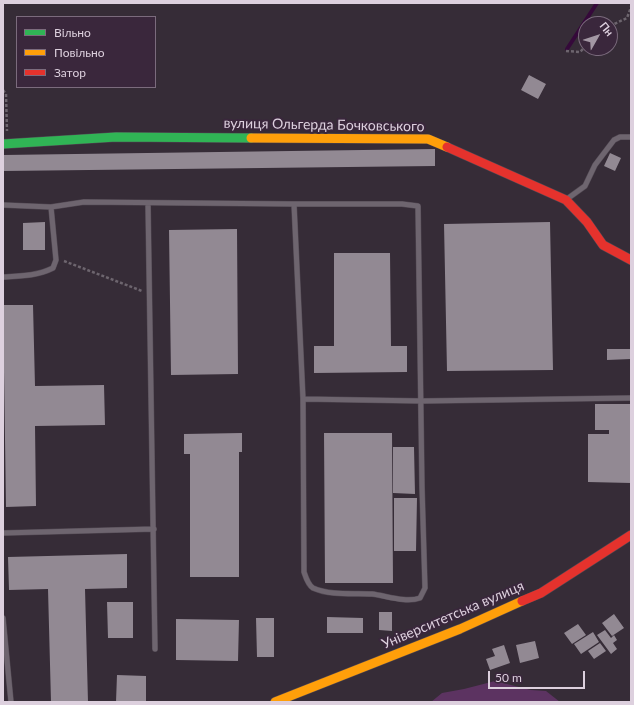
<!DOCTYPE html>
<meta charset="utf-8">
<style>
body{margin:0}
#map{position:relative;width:634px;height:705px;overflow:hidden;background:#362c37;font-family:Lato,sans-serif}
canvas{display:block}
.frame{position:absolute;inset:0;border:4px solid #ddd0de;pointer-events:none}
.legend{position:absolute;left:16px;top:16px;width:140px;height:72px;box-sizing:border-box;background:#3a273c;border:1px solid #7b6b7d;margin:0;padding:5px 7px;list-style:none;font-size:12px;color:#ddd0de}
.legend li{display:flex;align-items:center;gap:8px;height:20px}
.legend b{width:20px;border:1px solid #7b6b7d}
.north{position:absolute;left:578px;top:16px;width:40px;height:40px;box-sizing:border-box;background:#3a273c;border:1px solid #7b6b7d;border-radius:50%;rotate:51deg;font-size:11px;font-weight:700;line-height:16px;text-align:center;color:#ddd0de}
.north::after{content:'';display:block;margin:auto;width:14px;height:18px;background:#a397a4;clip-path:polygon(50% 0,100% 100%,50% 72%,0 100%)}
.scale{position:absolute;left:488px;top:671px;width:97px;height:18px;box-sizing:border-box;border:2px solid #ddd0de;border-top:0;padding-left:5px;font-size:12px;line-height:14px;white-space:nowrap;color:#ddd0de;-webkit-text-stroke:3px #3a273c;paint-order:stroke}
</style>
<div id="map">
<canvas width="634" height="705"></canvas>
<div class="frame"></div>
<ul class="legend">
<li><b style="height:5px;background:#30b455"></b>Вільно</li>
<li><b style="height:5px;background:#ff9f0a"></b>Повільно</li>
<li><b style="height:5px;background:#e5322d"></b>Затор</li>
</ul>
<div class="north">Пн</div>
<div class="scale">50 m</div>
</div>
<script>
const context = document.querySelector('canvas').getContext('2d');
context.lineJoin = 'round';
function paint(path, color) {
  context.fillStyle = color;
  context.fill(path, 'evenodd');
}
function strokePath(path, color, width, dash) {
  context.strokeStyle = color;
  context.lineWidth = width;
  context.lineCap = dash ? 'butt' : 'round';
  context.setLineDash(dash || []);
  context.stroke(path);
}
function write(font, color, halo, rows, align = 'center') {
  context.font = font + ' Lato,sans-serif';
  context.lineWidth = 4;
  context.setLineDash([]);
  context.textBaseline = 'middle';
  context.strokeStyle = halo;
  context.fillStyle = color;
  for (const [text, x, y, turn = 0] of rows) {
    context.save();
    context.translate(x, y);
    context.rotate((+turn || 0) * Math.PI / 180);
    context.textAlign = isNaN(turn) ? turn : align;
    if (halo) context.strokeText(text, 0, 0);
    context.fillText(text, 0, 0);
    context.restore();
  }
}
const green = new Path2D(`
 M 495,681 L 531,690 L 546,691 L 560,702 L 431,702 L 442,693 L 464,689 Z`);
const stream = new Path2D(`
 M 567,49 L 597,3`);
const building = new Path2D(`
 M 529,75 L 546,84 L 538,99 L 521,90 Z
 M 435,149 L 435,166 L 3,171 L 3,155 Z
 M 610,153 L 621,158 L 615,171 L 604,166 Z
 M 45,222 L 45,250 L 23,250 L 23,223 Z
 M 550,222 L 553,370 L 447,371 L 444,224 Z
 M 237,229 L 238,374 L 171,375 L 169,230 Z
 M 334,253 L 390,253 L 391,346 L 407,346 L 407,372 L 314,373 L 314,346 L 334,346 Z
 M 3,305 L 33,305 L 35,386 L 104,385 L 105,425 L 35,426 L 36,506 L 6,507 Z
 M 607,349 L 631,349 L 631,359 L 607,360 Z
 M 595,404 L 631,404 L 631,483 L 588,482 L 588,434 L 609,434 L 609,430 L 595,430 Z
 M 242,433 L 242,452 L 239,452 L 239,577 L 190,577 L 190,454 L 184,454 L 184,434 Z
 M 324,433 L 392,433 L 393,583 L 325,583 Z
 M 393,447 L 414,447 L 415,494 L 393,493 Z
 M 394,498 L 417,498 L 416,551 L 394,551 Z
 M 127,554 L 127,588 L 85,589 L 88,702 L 51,702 L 48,589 L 9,590 L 8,557 Z
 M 107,602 L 133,602 L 133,638 L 108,638 Z
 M 379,612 L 392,612 L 392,631 L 379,630 Z
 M 614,614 L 624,628 L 612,636 L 602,623 Z
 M 327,617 L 363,618 L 363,633 L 327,633 Z
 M 256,618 L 274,618 L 274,657 L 257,657 Z
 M 176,619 L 239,620 L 238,661 L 176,660 Z
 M 578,624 L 586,635 L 572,644 L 564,633 Z
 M 605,630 L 611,638 L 614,635 L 617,640 L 613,643 L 617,649 L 611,654 L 597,635 Z
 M 593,632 L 599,642 L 581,654 L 574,644 Z
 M 535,641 L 539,658 L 520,663 L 516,645 Z
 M 600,643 L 606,651 L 594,659 L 588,651 Z
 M 504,645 L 510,663 L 490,670 L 486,659 L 495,656 L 492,649 Z
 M 117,675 L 146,676 L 146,702 L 116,702 Z`);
const path = new Path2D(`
 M 610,26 L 627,18 L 631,7
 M 566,51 L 580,52 L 586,46
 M 3,90 L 6,94 L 7,131
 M 64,261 L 142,291`);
const lane = new Path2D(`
 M 567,199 L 585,186 L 595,165 L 614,140 L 620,137 L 631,137
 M 148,204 L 155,649
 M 3,205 L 51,207
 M 3,277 C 21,276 37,276 53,268 L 56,260 L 51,207 L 84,202 L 294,204 L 303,399 L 304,572 C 306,578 308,585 313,588 C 331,596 353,593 372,594 C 387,596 406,603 420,598 L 425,588 L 422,487 L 418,206 L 402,204 L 294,204
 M 303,399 L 422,401 L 631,398
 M 3,533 L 154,529
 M 3,618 L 11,702`);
const fast = new Path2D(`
 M 3,144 L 116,137 L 251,138`);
const slow = new Path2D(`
 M 251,138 L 428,139 L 447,147
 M 275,702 L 460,629 L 522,601`);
const jam = new Path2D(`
 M 447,147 L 566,200 L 587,222 L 603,245 L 631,260
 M 522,601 L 541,593 L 631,535`);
const streetNames = [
 ["вулиця Ольгерда Бочковського",324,125,1],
 ["Університетська вулиця",453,615,-23]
];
paint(green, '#5c3361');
strokePath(stream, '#35093a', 4);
paint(building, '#928993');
strokePath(lane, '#534a54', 6);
strokePath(fast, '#534a54', 10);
strokePath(slow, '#534a54', 10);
strokePath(jam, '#534a54', 10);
strokePath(path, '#6d656e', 2.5, [3, 2]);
strokePath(lane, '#6e656f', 5);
strokePath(fast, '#30b455', 9);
strokePath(slow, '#ff9f0a', 9);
strokePath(jam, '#e5322d', 9);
write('14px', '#ddd0de', '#3a273c', streetNames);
</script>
